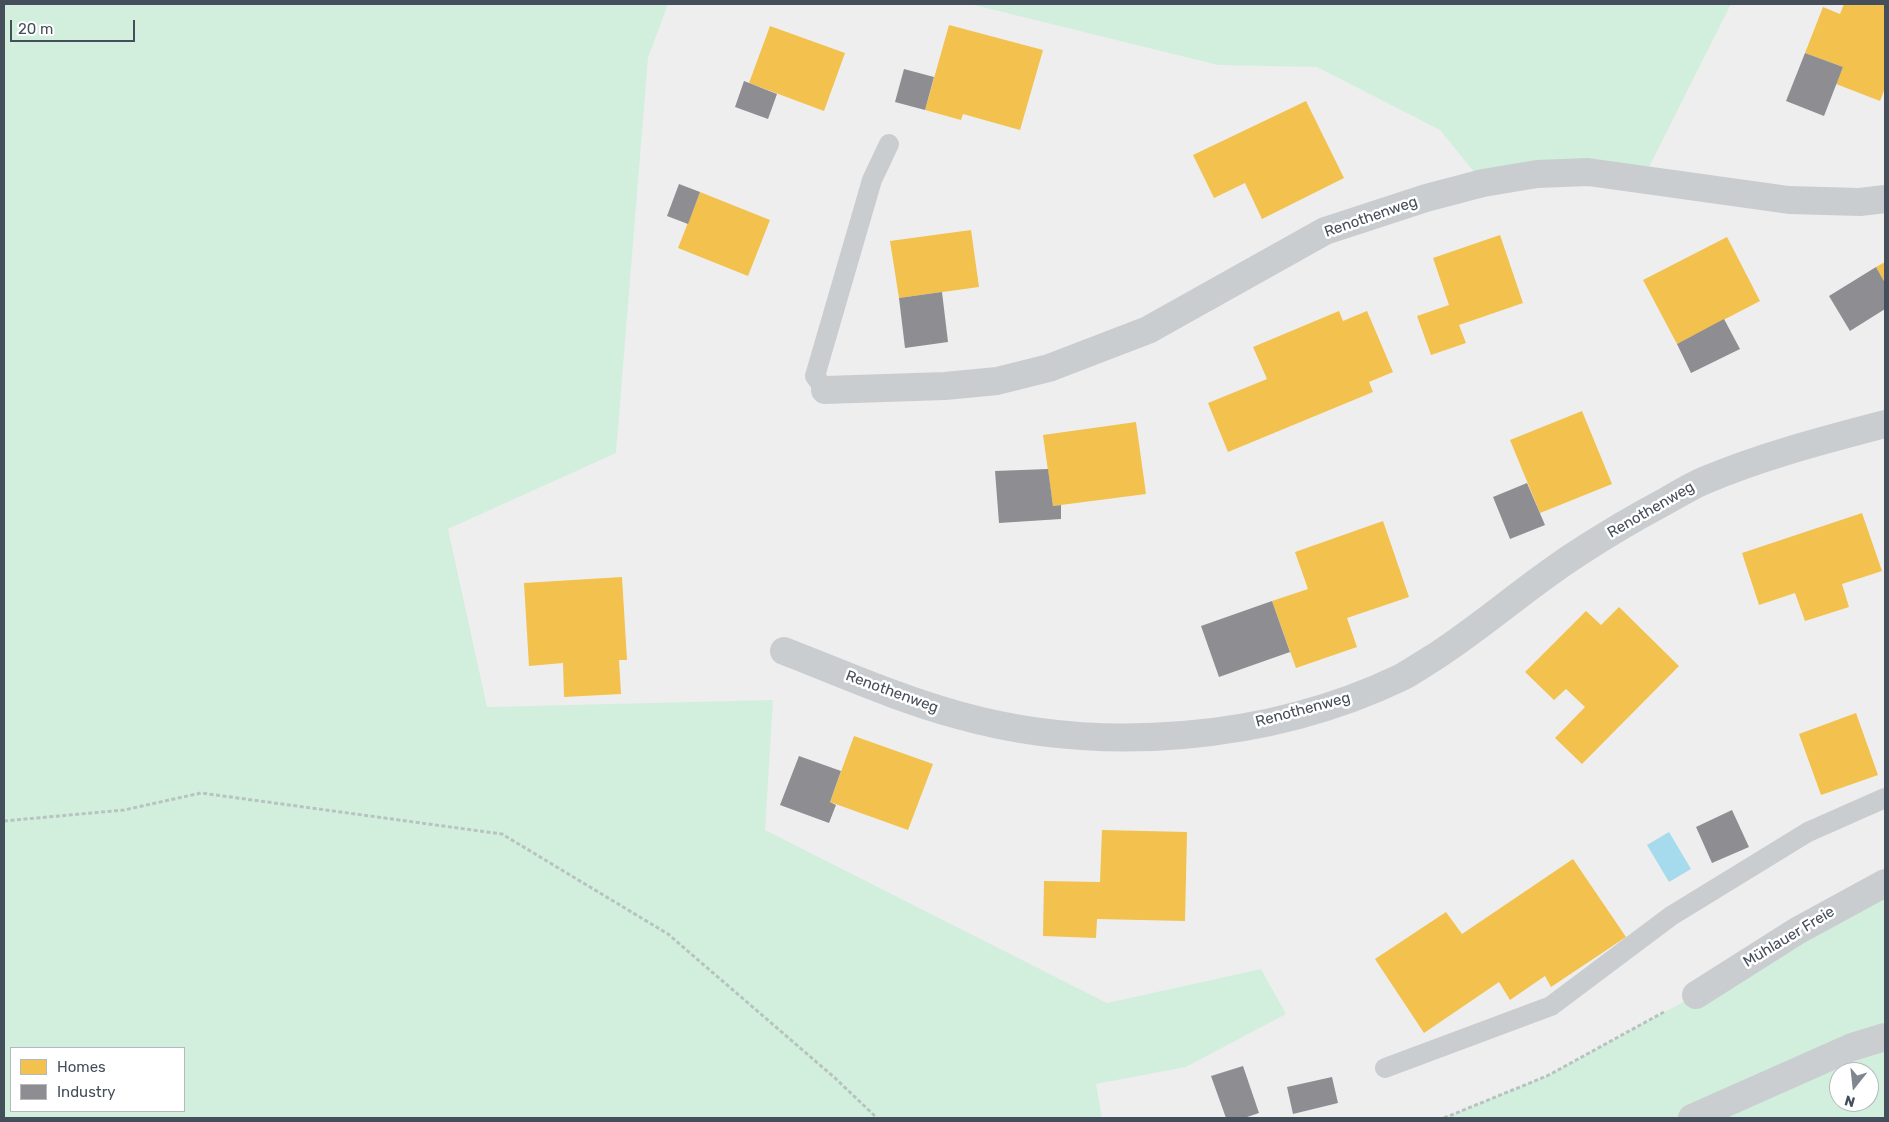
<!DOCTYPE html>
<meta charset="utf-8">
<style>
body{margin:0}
#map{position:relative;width:1889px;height:1122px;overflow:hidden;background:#efeeee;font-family:Rubik,sans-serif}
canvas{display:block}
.frame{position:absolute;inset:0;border:5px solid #454f5b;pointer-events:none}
.legend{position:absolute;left:10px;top:1047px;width:175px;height:65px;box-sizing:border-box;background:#fff;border:1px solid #b5b9bd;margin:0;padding:6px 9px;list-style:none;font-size:15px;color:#454f5b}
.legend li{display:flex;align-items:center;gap:10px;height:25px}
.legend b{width:25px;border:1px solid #b5b9bd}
.north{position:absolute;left:1829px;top:1062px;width:50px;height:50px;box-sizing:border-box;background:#fff;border:1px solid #b5b9bd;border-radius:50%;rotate:196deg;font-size:14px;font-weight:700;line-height:20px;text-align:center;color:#454f5b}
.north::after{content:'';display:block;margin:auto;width:18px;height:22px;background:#80878e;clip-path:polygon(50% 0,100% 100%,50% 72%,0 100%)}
.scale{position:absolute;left:10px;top:20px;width:125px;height:22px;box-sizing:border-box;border:2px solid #454f5b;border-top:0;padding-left:6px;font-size:15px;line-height:18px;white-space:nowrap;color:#454f5b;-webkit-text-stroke:4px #fff;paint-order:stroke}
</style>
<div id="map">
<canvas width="1889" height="1122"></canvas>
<div class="frame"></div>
<ul class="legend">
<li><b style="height:14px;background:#f2c14e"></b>Homes</li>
<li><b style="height:14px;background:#8d8d92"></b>Industry</li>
</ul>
<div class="north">N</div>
<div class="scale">20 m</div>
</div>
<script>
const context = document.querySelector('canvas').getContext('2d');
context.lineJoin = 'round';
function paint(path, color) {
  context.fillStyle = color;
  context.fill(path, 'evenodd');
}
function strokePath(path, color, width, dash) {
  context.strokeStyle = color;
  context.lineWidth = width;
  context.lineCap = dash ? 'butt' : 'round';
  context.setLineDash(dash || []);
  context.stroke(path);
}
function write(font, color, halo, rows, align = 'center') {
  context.font = font + ' Rubik,sans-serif';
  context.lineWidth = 5;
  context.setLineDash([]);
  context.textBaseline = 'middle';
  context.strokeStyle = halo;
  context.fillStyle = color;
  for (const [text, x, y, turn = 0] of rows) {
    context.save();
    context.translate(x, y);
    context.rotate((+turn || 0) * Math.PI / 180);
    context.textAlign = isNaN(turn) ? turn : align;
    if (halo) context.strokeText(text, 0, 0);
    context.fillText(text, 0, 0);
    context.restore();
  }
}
const green = new Path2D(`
 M 4,4 L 668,4 L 648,58 L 616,453 L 448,529 L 487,707 L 773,700 L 765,830 L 1107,1003 L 1261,969 L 1286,1014 L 1186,1067 L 1096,1084 L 1102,1118 L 4,1118 ZM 11,1048 L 184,1048 L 184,1111 L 11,1111 Z
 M 970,4 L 1731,4 L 1643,179 L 1483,183 L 1440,130 L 1317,67 L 1218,65 Z
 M 1885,883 L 1885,1118 L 1444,1118 L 1547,1076 L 1696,995 ZM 1839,1072 L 1869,1072 L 1869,1102 L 1839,1102 Z`);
const water = new Path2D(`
 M 1669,832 L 1691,869 L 1669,882 L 1647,845 Z`);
const homes = new Path2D(`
 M 1844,4 L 1885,4 L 1885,88 L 1880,101 L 1836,84 L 1843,67 L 1805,53 L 1823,7 L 1840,14 Z
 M 949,25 L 1043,50 L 1020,130 L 963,114 L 961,120 L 925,110 Z
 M 770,26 L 845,53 L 824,111 L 749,83 Z
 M 1306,101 L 1344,178 L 1262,219 L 1245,183 L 1214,198 L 1193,155 Z
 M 700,192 L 770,220 L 748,276 L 678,248 Z
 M 971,230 L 979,287 L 899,298 L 890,241 Z
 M 1500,235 L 1523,303 L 1459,325 L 1466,343 L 1431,355 L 1417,316 L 1449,305 L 1433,258 Z
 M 1727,237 L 1760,301 L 1677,344 L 1643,280 Z
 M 1885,262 L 1885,283 L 1876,267 Z
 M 1339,311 L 1343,321 L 1367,311 L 1393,372 L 1369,382 L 1373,392 L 1228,452 L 1208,403 L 1267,379 L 1253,347 Z
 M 1582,411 L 1612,484 L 1540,513 L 1510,440 Z
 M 1136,422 L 1146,494 L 1053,506 L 1043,435 Z
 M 1862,513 L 1882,571 L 1842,584 L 1849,607 L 1805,621 L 1795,593 L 1759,605 L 1742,553 Z
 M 1383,521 L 1409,597 L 1347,618 L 1357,647 L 1296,668 L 1272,601 L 1308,589 L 1295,552 Z
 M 622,577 L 627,660 L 619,660 L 621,694 L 564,697 L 563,663 L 529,666 L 524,583 Z
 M 1619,607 L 1679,666 L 1582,764 L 1555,738 L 1585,707 L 1566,689 L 1554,700 L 1525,672 L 1586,611 L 1601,625 Z
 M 1856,713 L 1878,775 L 1821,795 L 1799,734 Z
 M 854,736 L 933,764 L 908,830 L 830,802 Z
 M 1102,830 L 1187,832 L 1185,921 L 1097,919 L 1096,938 L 1043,936 L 1044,881 L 1100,882 Z
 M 1573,859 L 1626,937 L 1551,987 L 1545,976 L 1510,1000 L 1499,982 L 1424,1033 L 1375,959 L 1446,912 L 1462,934 Z`);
const industry = new Path2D(`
 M 1805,53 L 1843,67 L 1824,116 L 1786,101 Z
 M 904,69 L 934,77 L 925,110 L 895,102 Z
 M 744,81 L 777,94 L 768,119 L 735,107 Z
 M 679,184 L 700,192 L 688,224 L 667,216 Z
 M 1876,267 L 1885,283 L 1885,309 L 1850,331 L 1829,296 Z
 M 942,292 L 948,342 L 905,348 L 899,298 Z
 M 1724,319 L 1740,349 L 1691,373 L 1677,344 Z
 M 1048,469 L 1053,506 L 1061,505 L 1061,519 L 999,523 L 995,471 Z
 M 1527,483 L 1545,525 L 1510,539 L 1493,497 Z
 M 1272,601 L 1290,652 L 1219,677 L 1201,626 Z
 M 799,756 L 841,771 L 830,802 L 836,805 L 829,823 L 780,805 Z
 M 1732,810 L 1749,847 L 1712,863 L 1696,827 Z
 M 1243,1066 L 1259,1113 L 1244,1118 L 1226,1118 L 1211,1076 Z
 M 1332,1077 L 1338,1103 L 1293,1114 L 1287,1087 Z`);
const path = new Path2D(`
 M 4,821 L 124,810 L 201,793 L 502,834 L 668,934 L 835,1078 L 877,1118
 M 1444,1118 L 1547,1076 L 1664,1012`);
const lane = new Path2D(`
 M 825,390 L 815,376 L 872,180 L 889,144
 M 1385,1068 L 1551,1006 L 1671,916 L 1808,832 L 1885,798`);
const street = new Path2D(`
 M 825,390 L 945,386 L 997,381 L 1049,368 L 1148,330 L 1325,231 L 1426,198 L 1483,183 L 1537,174 L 1588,172 L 1789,200 L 1860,202 L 1885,199
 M 784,651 C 841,673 899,699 958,715 C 1100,755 1269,741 1402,677 C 1413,671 1423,664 1433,658 C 1483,626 1528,585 1578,553 C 1607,534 1636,517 1666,501 C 1678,494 1690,487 1703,481 C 1762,456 1824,440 1885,424
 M 1696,995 L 1797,931 L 1885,883`);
const secondary = new Path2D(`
 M 1692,1118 L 1852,1047 L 1885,1037`);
const streetNames = [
 ["Renothenweg",1371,217,-19],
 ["Renothenweg",1651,510,-30],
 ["Renothenweg",892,692,20],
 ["Renothenweg",1303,710,-15],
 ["Mühlauer Freie",1789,937,-31]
];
paint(green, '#d2efde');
paint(water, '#a6daed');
paint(homes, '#f2c14e');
paint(industry, '#8d8d92');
strokePath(path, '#b7c3c0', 3, [4, 2.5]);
strokePath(lane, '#cacdcf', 20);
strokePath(street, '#cacdcf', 28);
strokePath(secondary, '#cbced1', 28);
write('15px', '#454f5b', '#fff', streetNames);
</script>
